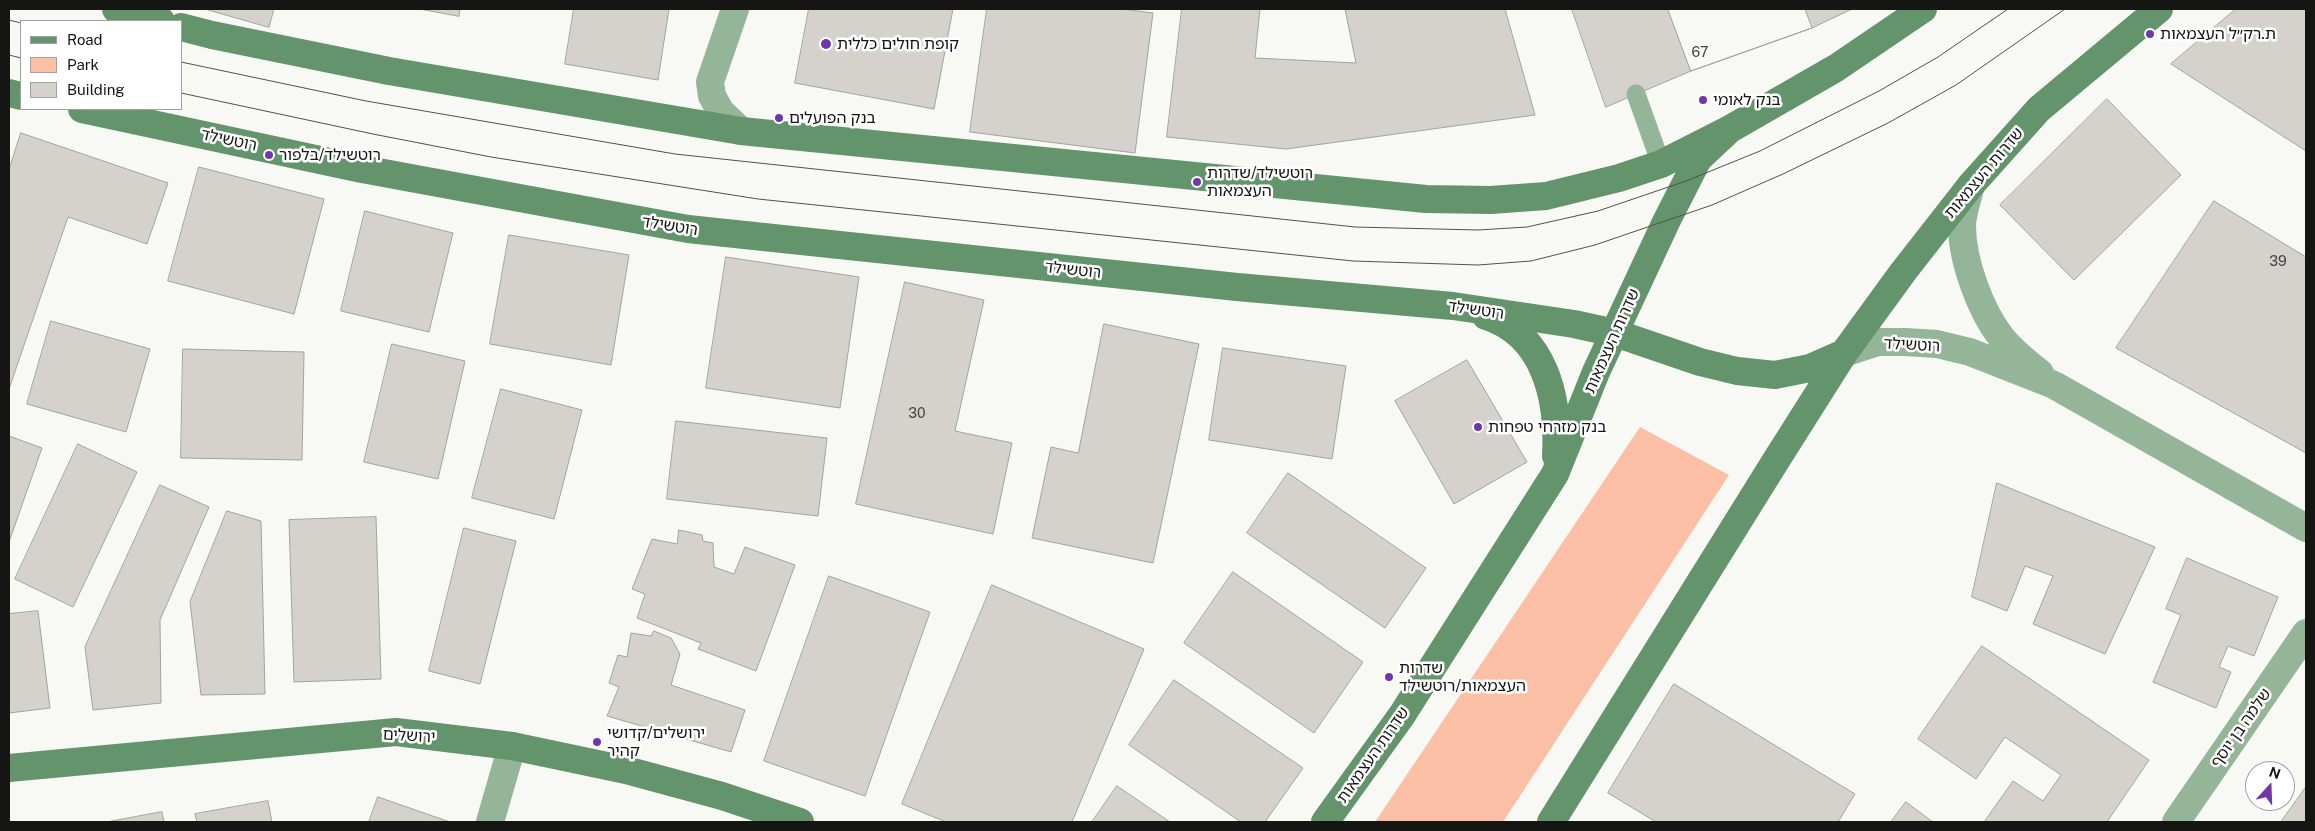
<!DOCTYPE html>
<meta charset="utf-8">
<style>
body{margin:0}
#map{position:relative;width:2315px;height:831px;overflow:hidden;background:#f8f9f4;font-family:"Public Sans",sans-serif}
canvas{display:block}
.frame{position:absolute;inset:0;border:10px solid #151513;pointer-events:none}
.legend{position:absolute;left:20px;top:20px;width:162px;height:90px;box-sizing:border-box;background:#fff;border:1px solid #a1a1a1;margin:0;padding:6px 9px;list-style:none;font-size:15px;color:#151513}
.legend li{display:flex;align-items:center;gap:10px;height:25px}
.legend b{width:25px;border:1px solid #a1a1a1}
.north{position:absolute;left:2245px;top:761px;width:50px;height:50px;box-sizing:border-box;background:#fff;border:1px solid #a1a1a1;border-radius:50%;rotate:20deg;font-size:14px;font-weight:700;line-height:20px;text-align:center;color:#151513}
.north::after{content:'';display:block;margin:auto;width:18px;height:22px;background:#7037ad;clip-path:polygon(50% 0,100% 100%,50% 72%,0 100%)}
</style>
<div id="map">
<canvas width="2315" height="831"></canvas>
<div class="frame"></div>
<ul class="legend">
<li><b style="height:6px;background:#63946b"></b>Road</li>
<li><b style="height:14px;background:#fabfa4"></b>Park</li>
<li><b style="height:14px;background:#d5d2ce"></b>Building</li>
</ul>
<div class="north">N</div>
</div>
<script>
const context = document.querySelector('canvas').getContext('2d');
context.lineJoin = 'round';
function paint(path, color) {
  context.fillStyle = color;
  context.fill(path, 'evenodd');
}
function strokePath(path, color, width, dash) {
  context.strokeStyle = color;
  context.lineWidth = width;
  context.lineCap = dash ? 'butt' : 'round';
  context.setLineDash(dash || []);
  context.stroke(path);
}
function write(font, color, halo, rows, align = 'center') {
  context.font = font + ' "Public Sans","Noto Sans Hebrew",sans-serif';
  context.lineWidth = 5;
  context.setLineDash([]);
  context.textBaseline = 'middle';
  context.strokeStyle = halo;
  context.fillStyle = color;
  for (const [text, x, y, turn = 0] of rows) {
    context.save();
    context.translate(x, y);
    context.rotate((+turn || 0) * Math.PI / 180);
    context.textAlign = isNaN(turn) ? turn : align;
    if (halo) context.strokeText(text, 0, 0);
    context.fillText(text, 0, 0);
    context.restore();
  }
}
const green = new Path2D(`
 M 1640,427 L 1729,475 L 1503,822 L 1375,822 Z`);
const building = new Path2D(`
 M 205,9 L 274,9 L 269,27 Z
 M 420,9 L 460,9 L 459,16 Z
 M 574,9 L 669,9 L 658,80 L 565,64 Z
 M 809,9 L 953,9 L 934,109 L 795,83 Z
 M 987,9 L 1122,9 L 1153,13 L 1135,153 L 970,132 Z
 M 1182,9 L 1260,9 L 1255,58 L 1356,63 L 1345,9 L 1505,9 L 1535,115 L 1286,149 L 1167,137 Z
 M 1572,9 L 1852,9 L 1812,28 L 1691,71 L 1606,107 Z
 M 1668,9 L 1805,9 L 1812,28 L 1691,71 Z
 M 2236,9 L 2306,9 L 2306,151 L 2171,64 Z
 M 2107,99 L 2181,175 L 2074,280 L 2000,205 Z
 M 21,133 L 168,183 L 147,244 L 68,217 L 9,389 L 9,170 Z
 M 199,167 L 324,199 L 294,314 L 168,281 Z
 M 2214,201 L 2306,257 L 2306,453 L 2116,348 Z
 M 365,211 L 453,233 L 429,332 L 341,311 Z
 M 509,235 L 629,255 L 611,365 L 490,344 Z
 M 726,257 L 859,277 L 840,408 L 706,388 Z
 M 905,282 L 984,300 L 955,431 L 1012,443 L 993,534 L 856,504 Z
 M 51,321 L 150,349 L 126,432 L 27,404 Z
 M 1104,324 L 1199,344 L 1153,563 L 1032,538 L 1051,447 L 1078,453 Z
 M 392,344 L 465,361 L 438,479 L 364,462 Z
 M 1223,348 L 1346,366 L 1332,459 L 1209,440 Z
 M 183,349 L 304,352 L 302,460 L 181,458 Z
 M 1467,360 L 1527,462 L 1454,504 L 1395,401 Z
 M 501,389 L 582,410 L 554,519 L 472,498 Z
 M 676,421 L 827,438 L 818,516 L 667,499 Z
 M 9,436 L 42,448 L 9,542 Z
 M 78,444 L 137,472 L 73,607 L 15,579 Z
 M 1288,473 L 1426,568 L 1385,628 L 1247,533 Z
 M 1997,483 L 2155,547 L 2105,654 L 2033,624 L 2053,576 L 2025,566 L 2007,611 L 1972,597 Z
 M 160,485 L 209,507 L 160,620 L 161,703 L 93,710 L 85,647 Z
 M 227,511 L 261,521 L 265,694 L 201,695 L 190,602 Z
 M 376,517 L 381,679 L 294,682 L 289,520 Z
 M 464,528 L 516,541 L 480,684 L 429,671 Z
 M 679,530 L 702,535 L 703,541 L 713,543 L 714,567 L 734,574 L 745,547 L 795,565 L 756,671 L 698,649 L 701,643 L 637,618 L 645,594 L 632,589 L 652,539 L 677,544 Z
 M 2187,558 L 2278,597 L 2254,656 L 2228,646 L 2219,667 L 2231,672 L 2216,708 L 2153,682 L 2181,615 L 2166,609 Z
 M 1233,572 L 1363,662 L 1314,733 L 1184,643 Z
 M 829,576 L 930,612 L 865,796 L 764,761 Z
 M 992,585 L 1144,649 L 1072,822 L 946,822 L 902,804 Z
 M 38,611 L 50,708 L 9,713 L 9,614 Z
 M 654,631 L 671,638 L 680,654 L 671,685 L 745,710 L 731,752 L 607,716 L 619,687 L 609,683 L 618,655 L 627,657 L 631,633 L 651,636 Z
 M 1982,646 L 2149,760 L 2107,822 L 1984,822 L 2013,781 L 2043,801 L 2061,775 L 2005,737 L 1976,779 L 1918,739 Z
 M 1174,680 L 1303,768 L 1265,822 L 1241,822 L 1129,745 Z
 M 1674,684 L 1855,794 L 1838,822 L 1656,822 L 1608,793 Z
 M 1117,786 L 1170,822 L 1092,822 Z
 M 2306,787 L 2306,822 L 2281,822 Z
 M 378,797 L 450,822 L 369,822 Z
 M 268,801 L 272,822 L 197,822 L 195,814 Z
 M 1906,802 L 1933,822 L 1891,822 Z
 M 162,812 L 164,822 L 107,822 Z`);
const lane = new Path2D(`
 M 1636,94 L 1661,164`);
const street = new Path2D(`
 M 735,9 L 710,82 L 712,96 L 721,112 L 741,131
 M 1971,185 C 1968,198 1962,213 1962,226 C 1962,260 1980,310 2001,337 C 2012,351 2026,362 2040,373
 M 1844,353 L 1878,342 L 1905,342 L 1937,344 L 1970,352 L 2054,385 L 2306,528
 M 490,822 L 512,746
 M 2176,822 L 2306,633`);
const secondary = new Path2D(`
 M 116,9 L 161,21
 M 181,27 L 212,35 L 389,71 L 741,131 L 1426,199 L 1491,200 L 1546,196 L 1619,178 L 1661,164 L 1730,129
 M 9,93 L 21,96
 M 82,109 L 362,169 L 688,229 L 1237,287 L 1453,306 L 1574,324 L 1615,333 L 1700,362 L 1737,371 L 1775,375 L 1810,368 L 1844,353
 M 1486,316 C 1546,335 1559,400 1556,456
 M 9,768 L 396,732 L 512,746 L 626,770 L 722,796 L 800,822
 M 1325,822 L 1402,715 L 1555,474 L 1596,372 L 1666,222 L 1698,159 L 1730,129 L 1836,68 L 1923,9
 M 1551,822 L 1775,462 L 1844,353 L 1903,272 L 1971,185 L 2039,109 L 2159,9`);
const tram = new Path2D(`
 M 9,20 L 21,23
 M 9,55 L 21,58
 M 181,62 L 366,101 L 675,154 L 1355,227 L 1478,230 L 1527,227 L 1598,211 L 1686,181 L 1760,151 L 1879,91 L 1938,57 L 2008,9
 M 181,93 L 373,134 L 491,157 L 758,199 L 1353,261 L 1478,265 L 1531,261 L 1595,245 L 1712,205 L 1783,174 L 1888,123 L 1956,85 L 2065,9`);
const markers = [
 [2150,34,5,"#7037ad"],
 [826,44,6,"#7037ad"],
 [1703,100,5,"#7037ad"],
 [779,118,5,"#7037ad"],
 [269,155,5,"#7037ad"],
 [1197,182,5,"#7037ad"],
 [1478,427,5,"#7037ad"],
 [1389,677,5,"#7037ad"],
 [597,742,5,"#7037ad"]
];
const numberNames = [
 ["67",1700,53],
 ["39",2278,262],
 ["30",917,414]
];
const poiNames = [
 ["ת.רק״ל העצמאות",2160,34],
 ["קופת חולים כללית",837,44],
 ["בנק לאומי",1713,100],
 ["בנק הפועלים",789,118],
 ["רוטשילד/בלפור",279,155],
 ["רוטשילד/שדרות",1207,173],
 ["העצמאות",1207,191],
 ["בנק מזרחי טפחות",1488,427],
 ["שדרות",1399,668],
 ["העצמאות/רוטשילד",1399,686],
 ["ירושלים/קדושי",607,733],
 ["קהיר",607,751]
];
const streetNames = [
 ["רוטשילד",229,140,12],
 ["שדרות העצמאות",1984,173,-50],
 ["רוטשילד",670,226,9],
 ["רוטשילד",1073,270,6],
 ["רוטשילד",1476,310,8],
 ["שדרות העצמאות",1612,341,-66],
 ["רוטשילד",1912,345,3],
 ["שלמה בן יוסף",2241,728,-55],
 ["ירושלים",409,736,3],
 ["שדרות העצמאות",1373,755,-55]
];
paint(green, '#fabfa4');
paint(building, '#d5d2ce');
strokePath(building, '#a4a29d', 1);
strokePath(lane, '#95b599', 19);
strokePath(street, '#95b599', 28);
strokePath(secondary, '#63946b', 28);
strokePath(tram, '#50504e', 1);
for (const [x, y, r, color] of markers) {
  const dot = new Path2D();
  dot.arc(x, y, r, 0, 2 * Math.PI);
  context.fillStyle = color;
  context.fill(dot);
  strokePath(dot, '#fff', 2);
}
write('14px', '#454442', null, numberNames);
write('16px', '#151513', '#fff', poiNames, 'left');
write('16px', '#151513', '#fff', streetNames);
</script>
